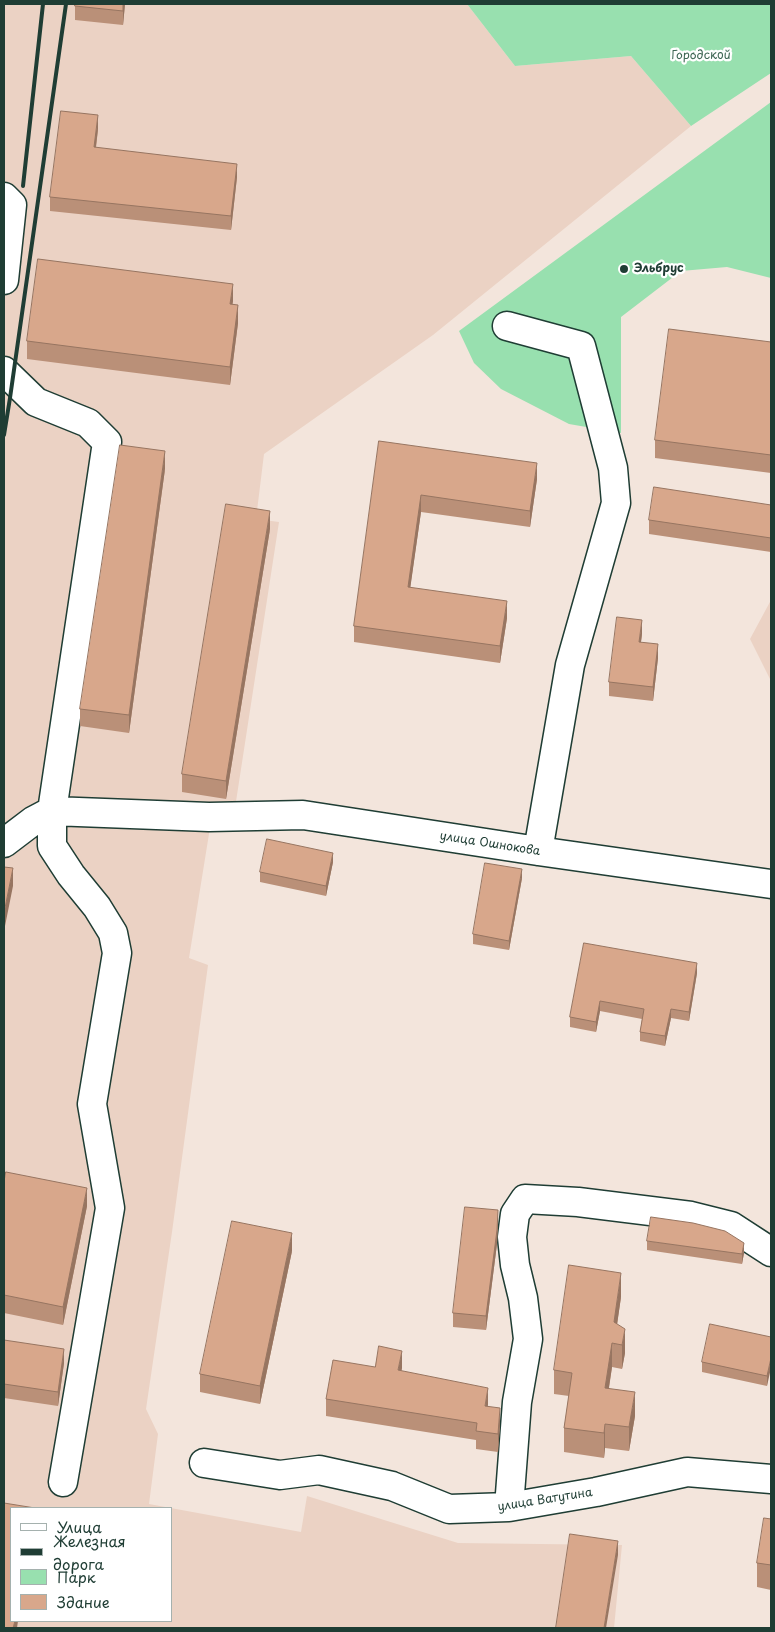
<!DOCTYPE html>
<meta charset="utf-8">
<style>
body{margin:0}
#map{position:relative;width:775px;height:1632px;overflow:hidden;background:#f3e5dc;font-family:"Playpen Sans",sans-serif}
canvas{display:block}
.frame{position:absolute;inset:0;border:5px solid #1f3d34;pointer-events:none}
.legend{position:absolute;left:10px;top:1507px;width:162px;height:115px;box-sizing:border-box;background:#fff;border:1px solid #a5b1ae;margin:0;padding:6px 9px;list-style:none;font-size:15px;color:#1f3d34}
.legend li{display:flex;align-items:center;gap:10px;height:25px}
.legend b{width:25px;border:1px solid #a5b1ae}
</style>
<div id="map">
<canvas width="775" height="1632"></canvas>
<div class="frame"></div>
<ul class="legend">
<li><b style="height:6px;background:#fff"></b>Улица</li>
<li><b style="height:6px;background:#1f3d34"></b>Железная дорога</li>
<li><b style="height:14px;background:#98e0af"></b>Парк</li>
<li><b style="height:14px;background:#d8a78b"></b>Здание</li>
</ul>
</div>
<script>
const context = document.querySelector('canvas').getContext('2d');
context.lineJoin = 'round';
function paint(path, color) {
  context.fillStyle = color;
  context.fill(path, 'evenodd');
}
function strokePath(path, color, width, dash) {
  context.strokeStyle = color;
  context.lineWidth = width;
  context.lineCap = dash ? 'butt' : 'round';
  context.setLineDash(dash || []);
  context.stroke(path);
}
function write(font, color, halo, rows, align = 'center') {
  context.font = font + ' "Playpen Sans",sans-serif';
  context.lineWidth = 4.5;
  context.setLineDash([]);
  context.textBaseline = 'middle';
  context.strokeStyle = halo;
  context.fillStyle = color;
  for (const [text, x, y, turn = 0] of rows) {
    context.save();
    context.translate(x, y);
    context.rotate((+turn || 0) * Math.PI / 180);
    context.textAlign = isNaN(turn) ? turn : align;
    if (halo) context.strokeText(text, 0, 0);
    context.fillText(text, 0, 0);
    context.restore();
  }
}
const built = new Path2D(`
 M 4,4 L 467,4 L 515,66 L 631,56 L 691,126 L 433,335 L 264,454 L 256,519 L 279,522 L 235,808 L 213,809 L 189,958 L 208,965 L 172,1232 L 146,1409 L 158,1434 L 149,1504 L 301,1532 L 307,1496 L 458,1543 L 622,1545 L 614,1628 L 4,1628 ZM 11,1508 L 171,1508 L 171,1621 L 11,1621 Z
 M 771,600 L 771,681 L 750,639 Z`);
const green = new Path2D(`
 M 467,4 L 771,4 L 771,73 L 691,126 L 631,56 L 515,66 Z
 M 771,102 L 771,278 L 727,267 L 681,271 L 621,317 L 621,433 L 569,424 L 501,389 L 474,363 L 459,331 Z`);
const minor = new Path2D(`
 M 4,197 L 12,205 L 4,280
 M 507,326 L 581,346 L 613,468 L 616,503 L 570,665 L 538,851
 M 4,371 L 36,402 L 88,423 L 107,442 L 52,811 L 209,817 L 303,815 L 538,851 L 771,884
 M 4,843 L 33,821 L 52,811 L 52,846 L 71,875 L 97,907 L 113,933 L 117,953 L 92,1104 L 110,1208 L 63,1482
 M 204,1463 L 280,1475 L 319,1470 L 392,1486 L 449,1509 L 509,1507 L 596,1492 L 687,1472 L 771,1479
 M 509,1507 L 517,1402 L 528,1339 L 523,1298 L 515,1265 L 512,1237 L 515,1214 L 525,1199 L 578,1202 L 691,1216 L 731,1226 L 771,1252`);
const rail = new Path2D(`
 M 23,186 L 43,4
 M 4,435 L 10,398 L 66,4`);
const wall = new Path2D(`
 M 75,4 L 125,4 L 123,25 L 75,20 Z
 M 98,129 L 96,148 L 237,177 L 231,230 L 50,211 L 50,197 Z
 M 233,301 L 232,304 L 238,323 L 230,385 L 27,359 L 27,341 Z
 M 771,342 L 771,473 L 655,458 L 655,440 Z
 M 379,441 L 537,479 L 530,527 L 421,512 L 410,588 L 507,618 L 500,663 L 354,642 L 354,626 Z
 M 165,469 L 129,733 L 80,726 L 80,709 Z
 M 771,505 L 771,552 L 649,534 L 649,520 Z
 M 270,529 L 226,799 L 182,792 L 182,774 Z
 M 642,634 L 641,642 L 658,658 L 653,701 L 609,696 L 609,682 Z
 M 333,862 L 326,896 L 260,882 L 260,872 Z
 M 522,878 L 509,950 L 473,944 L 473,934 Z
 M 584,943 L 697,973 L 689,1021 L 671,1018 L 665,1046 L 640,1041 L 640,1032 L 642,1019 L 600,1011 L 596,1032 L 570,1027 L 570,1017 Z
 M 4,1182 L 87,1206 L 63,1325 L 4,1313 Z
 M 498,1224 L 497,1244 L 486,1330 L 453,1327 L 453,1313 Z
 M 647,1241 L 744,1253 L 742,1264 L 647,1250 Z
 M 292,1251 L 260,1404 L 200,1392 L 200,1374 Z
 M 621,1297 L 617,1324 L 625,1353 L 622,1369 L 612,1367 L 609,1388 L 635,1416 L 629,1451 L 605,1448 L 604,1458 L 564,1452 L 564,1428 L 569,1396 L 554,1394 L 554,1370 Z
 M 771,1337 L 767,1386 L 702,1372 L 702,1362 Z
 M 4,1340 L 64,1363 L 58,1406 L 4,1398 Z
 M 402,1368 L 401,1371 L 488,1406 L 500,1425 L 498,1452 L 476,1449 L 476,1440 L 326,1416 L 326,1399 Z
 M 771,1519 L 771,1590 L 757,1587 L 757,1563 Z`);
const shadedWall = new Path2D(`
 M 123,4 L 125,4 L 123,25 Z
 M 98,115 L 98,129 L 94,161 L 94,147 Z
 M 237,164 L 237,177 L 231,230 L 231,216 Z
 M 233,284 L 233,301 L 230,322 L 230,304 Z
 M 238,305 L 238,323 L 230,385 L 230,367 Z
 M 165,451 L 165,469 L 129,733 L 129,715 Z
 M 537,463 L 537,479 L 530,527 L 530,511 Z
 M 421,495 L 421,512 L 408,604 L 408,587 Z
 M 270,511 L 270,529 L 226,799 L 226,781 Z
 M 507,601 L 507,618 L 500,663 L 500,646 Z
 M 642,620 L 642,634 L 639,656 L 639,642 Z
 M 658,644 L 658,658 L 653,701 L 653,687 Z
 M 333,853 L 333,862 L 326,896 L 326,886 Z
 M 13,868 L 13,886 L 4,931 L 4,913 Z
 M 522,869 L 522,878 L 509,950 L 509,941 Z
 M 697,963 L 697,973 L 689,1021 L 689,1012 Z
 M 600,1001 L 600,1011 L 596,1032 L 596,1022 Z
 M 671,1009 L 671,1018 L 665,1046 L 665,1036 Z
 M 87,1188 L 87,1206 L 63,1325 L 63,1307 Z
 M 498,1210 L 497,1244 L 486,1330 L 486,1316 Z
 M 292,1233 L 292,1251 L 260,1404 L 260,1386 Z
 M 744,1243 L 744,1253 L 742,1264 L 742,1254 Z
 M 621,1273 L 621,1297 L 614,1346 L 614,1322 Z
 M 625,1329 L 625,1353 L 622,1369 L 622,1345 Z
 M 612,1343 L 612,1367 L 605,1412 L 605,1388 Z
 M 64,1349 L 64,1363 L 58,1406 L 58,1392 Z
 M 402,1351 L 402,1368 L 398,1388 L 398,1370 Z
 M 771,1358 L 771,1368 L 767,1386 L 767,1376 Z
 M 488,1388 L 488,1405 L 485,1423 L 485,1406 Z
 M 635,1392 L 635,1416 L 629,1451 L 629,1427 Z
 M 500,1408 L 500,1425 L 498,1452 L 498,1434 Z
 M 605,1424 L 605,1448 L 604,1458 L 604,1433 Z
 M 618,1541 L 618,1555 L 606,1628 L 604,1628 Z
 M 15,1621 L 18,1621 L 17,1628 L 13,1628 Z`);
const building = new Path2D(`
 M 75,4 L 123,4 L 123,11 L 75,6 Z
 M 61,111 L 98,115 L 94,147 L 237,164 L 231,216 L 50,197 Z
 M 38,259 L 233,284 L 230,304 L 238,305 L 230,367 L 27,341 Z
 M 669,329 L 771,342 L 771,455 L 655,440 Z
 M 379,441 L 537,463 L 530,511 L 421,495 L 408,587 L 507,601 L 500,646 L 354,626 Z
 M 120,445 L 165,451 L 129,715 L 80,709 Z
 M 654,487 L 771,505 L 771,538 L 649,520 Z
 M 226,504 L 270,511 L 226,781 L 182,774 Z
 M 617,617 L 642,620 L 639,642 L 658,644 L 653,687 L 609,682 Z
 M 267,839 L 333,853 L 326,886 L 260,872 Z
 M 485,863 L 522,869 L 509,941 L 473,934 Z
 M 4,867 L 13,868 L 4,913 Z
 M 584,943 L 697,963 L 689,1012 L 671,1009 L 665,1036 L 640,1032 L 644,1009 L 600,1001 L 596,1022 L 570,1017 Z
 M 6,1172 L 87,1188 L 63,1307 L 4,1295 L 4,1182 Z
 M 465,1207 L 498,1210 L 497,1230 L 486,1316 L 453,1313 Z
 M 651,1217 L 693,1223 L 725,1231 L 744,1243 L 742,1254 L 647,1241 Z
 M 232,1221 L 292,1233 L 260,1386 L 200,1374 Z
 M 569,1265 L 621,1273 L 614,1322 L 625,1329 L 622,1345 L 612,1343 L 605,1388 L 635,1392 L 629,1427 L 605,1424 L 604,1433 L 564,1428 L 572,1373 L 554,1370 Z
 M 710,1324 L 771,1337 L 771,1358 L 767,1376 L 702,1362 Z
 M 4,1340 L 64,1349 L 58,1392 L 4,1384 Z
 M 379,1346 L 402,1351 L 398,1370 L 488,1388 L 485,1406 L 500,1408 L 498,1434 L 476,1431 L 477,1423 L 326,1399 L 333,1360 L 375,1367 Z
 M 4,1503 L 35,1508 L 11,1508 L 11,1621 L 15,1621 L 13,1628 L 4,1628 Z
 M 764,1518 L 771,1519 L 771,1565 L 757,1563 Z
 M 570,1534 L 618,1541 L 604,1628 L 556,1628 Z`);
const markers = [
 [624,269,5,"#1f3d34"]
];
const parkNames = [
 ["Городской",701,56]
];
const poiNames = [
 ["Эльбрус",634,269]
];
const streetNames = [
 ["улица Ошнокова",490,844,9],
 ["улица Ватутина",545,1500,-9]
];
paint(built, '#ebd2c4');
paint(green, '#98e0af');
strokePath(minor, '#1f3d34', 31);
strokePath(minor, '#fff', 28);
strokePath(rail, '#1f3d34', 4);
paint(wall, '#ba9078');
paint(shadedWall, '#977561');
paint(building, '#d8a78b');
strokePath(building, '#977561', 1);
for (const [x, y, r, color] of markers) {
  const dot = new Path2D();
  dot.arc(x, y, r, 0, 2 * Math.PI);
  context.fillStyle = color;
  context.fill(dot);
  strokePath(dot, '#fff', 2);
}
write('12px', '#3d6653', '#fff', parkNames);
write('bold 12px', '#1f3d34', '#fff', poiNames, 'left');
write('12px', '#1f3d34', '#fff', streetNames);
</script>
